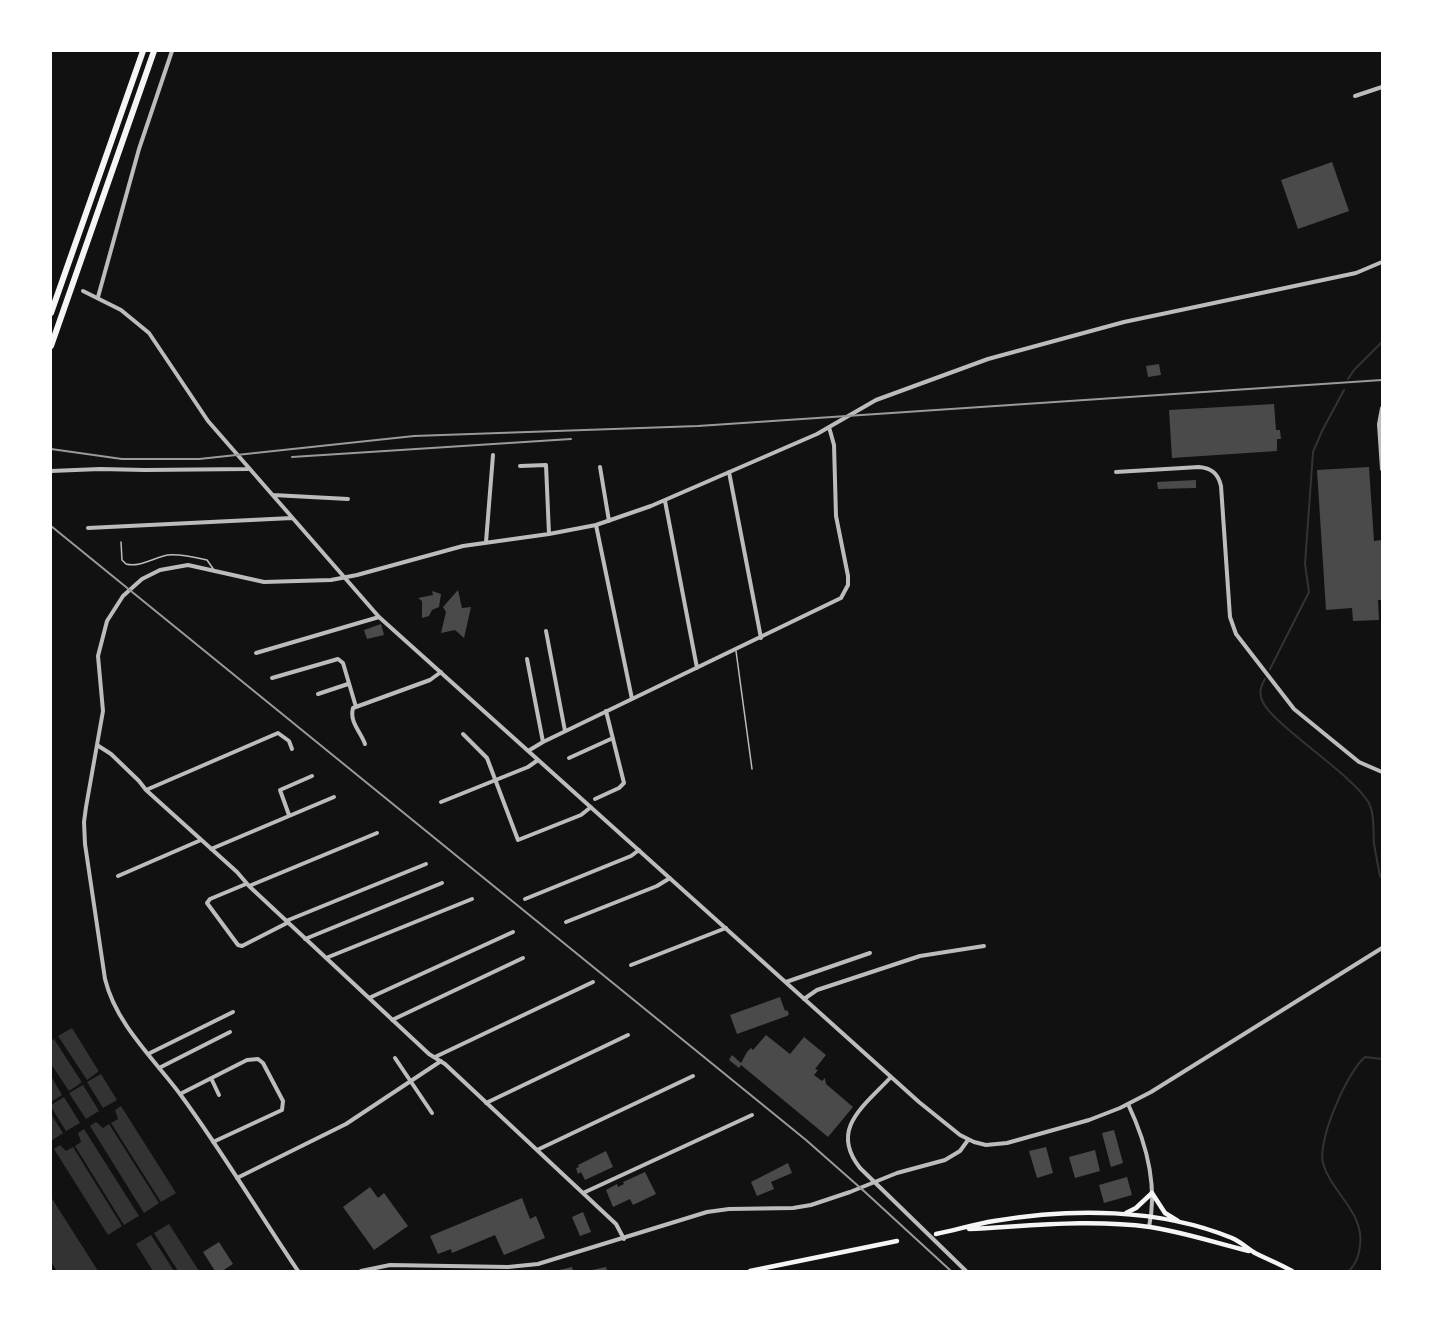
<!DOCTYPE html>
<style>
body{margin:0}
#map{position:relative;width:1433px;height:1322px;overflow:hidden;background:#111;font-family:"DejaVu Sans",sans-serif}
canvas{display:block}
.frame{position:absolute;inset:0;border:52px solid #fff;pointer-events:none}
</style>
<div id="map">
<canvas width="1433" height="1322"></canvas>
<div class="frame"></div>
</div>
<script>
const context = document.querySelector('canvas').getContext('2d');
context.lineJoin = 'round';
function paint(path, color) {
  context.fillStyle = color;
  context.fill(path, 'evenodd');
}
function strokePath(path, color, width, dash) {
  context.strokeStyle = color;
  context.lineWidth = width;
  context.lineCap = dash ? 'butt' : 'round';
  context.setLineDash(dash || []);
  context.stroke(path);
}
const water = new Path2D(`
 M 72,1028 L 98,1070 L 98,1072 L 87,1080 L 58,1036 Z
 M 54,1039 L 81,1081 L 81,1083 L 69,1091 L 51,1064 L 51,1041 Z
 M 101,1074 L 117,1100 L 103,1108 L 87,1082 Z
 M 51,1076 L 62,1095 L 51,1102 Z
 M 83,1085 L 99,1111 L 86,1119 L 69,1093 Z
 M 64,1097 L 80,1123 L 66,1131 L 51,1107 L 51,1105 Z
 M 121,1106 L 176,1193 L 161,1202 L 111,1123 L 118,1119 L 115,1110 Z
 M 51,1114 L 63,1133 L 51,1141 Z
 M 96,1122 L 103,1128 L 109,1124 L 159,1203 L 144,1213 L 90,1126 Z
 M 84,1129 L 139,1216 L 124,1225 L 75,1146 L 81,1142 L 78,1133 Z
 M 60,1145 L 66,1151 L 73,1147 L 122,1226 L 108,1235 L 54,1149 Z
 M 51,1197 L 98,1271 L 57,1271 L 51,1262 Z
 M 169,1224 L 199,1271 L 178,1271 L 154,1233 Z
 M 151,1235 L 174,1271 L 153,1271 L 136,1244 Z`);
const stream = new Path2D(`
 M 1348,379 L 1354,370 L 1382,342
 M 1270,669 L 1309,592 L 1305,564 L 1313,452 L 1322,431 L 1344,390
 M 1265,679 C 1262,684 1259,690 1261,697 C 1265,721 1351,772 1369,803 C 1375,815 1373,831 1374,844 C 1376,855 1378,866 1380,876 L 1382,878
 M 1349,1271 C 1356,1264 1359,1256 1360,1246 C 1365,1212 1331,1193 1323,1163 C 1317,1141 1347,1072 1365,1057 L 1382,1059`);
const building = new Path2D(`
 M 1332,162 L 1349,211 L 1298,229 L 1281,180 Z
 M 1159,364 L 1161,375 L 1148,377 L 1146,366 Z
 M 1274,404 L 1276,430 L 1280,430 L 1281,439 L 1277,439 L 1277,451 L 1172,458 L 1169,410 Z
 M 1369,467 L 1374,541 L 1382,540 L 1382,600 L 1378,600 L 1379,620 L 1353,621 L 1352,608 L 1326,610 L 1317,470 Z
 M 1196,480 L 1196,488 L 1158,489 L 1157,482 Z
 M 458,590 L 462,608 L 471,607 L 464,638 L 455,630 L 441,633 L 446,612 L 443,607 Z
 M 432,591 L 441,594 L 439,607 L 432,610 L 429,616 L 422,618 L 422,601 L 418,598 L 433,595 Z
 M 381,624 L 384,635 L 367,639 L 364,630 Z
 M 780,997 L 785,1011 L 787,1010 L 789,1014 L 787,1016 L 737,1034 L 730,1015 Z
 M 766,1035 L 790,1054 L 804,1037 L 826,1055 L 815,1069 L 818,1070 L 814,1075 L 822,1081 L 825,1078 L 826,1084 L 853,1107 L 828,1137 L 741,1065 L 739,1068 L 729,1060 L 732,1055 L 741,1063 L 747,1052 L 751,1048 L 753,1050 Z
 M 1114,1130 L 1123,1163 L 1111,1167 L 1102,1133 Z
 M 1046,1147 L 1053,1173 L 1037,1178 L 1029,1151 Z
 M 1095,1150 L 1100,1171 L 1075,1178 L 1069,1157 Z
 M 606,1151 L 613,1167 L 585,1180 L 581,1172 L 578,1174 L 576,1168 L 579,1167 L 578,1165 Z
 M 788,1163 L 792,1173 L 771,1182 L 774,1189 L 757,1196 L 751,1182 Z
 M 645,1172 L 656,1194 L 633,1205 L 630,1199 L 613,1207 L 606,1190 L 617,1184 L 618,1187 L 624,1184 L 623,1182 Z
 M 1127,1177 L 1132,1195 L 1104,1203 L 1099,1185 Z
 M 370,1187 L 378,1198 L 384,1193 L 408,1226 L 374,1250 L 343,1207 Z
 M 522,1198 L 530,1219 L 536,1216 L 545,1238 L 504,1255 L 495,1235 L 452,1253 L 451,1249 L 438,1254 L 430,1236 Z
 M 583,1212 L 591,1232 L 580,1236 L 572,1217 Z
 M 219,1242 L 233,1264 L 222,1271 L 215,1271 L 203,1252 Z
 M 572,1267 L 573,1271 L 559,1271 L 559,1270 Z
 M 606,1267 L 607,1271 L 592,1271 L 592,1270 Z`);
const service = new Path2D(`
 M 121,542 L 122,560 L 126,564 C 140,568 155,557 168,555 C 181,554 194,557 207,560 L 214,570
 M 736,651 L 752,769`);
const minor = new Path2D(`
 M 1355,96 L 1382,87
 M 83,291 L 121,310 L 149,333 L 208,421 L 379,617 L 919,1102 L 960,1135 L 974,1142 L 986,1145 L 1007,1143 L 1089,1120 L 1120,1108 L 1151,1092 L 1382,948
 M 98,297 L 139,149 L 172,51
 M 1382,408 L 1379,424 L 1382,469
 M 520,466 L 546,465 L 549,534
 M 600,467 L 609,521
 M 51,471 L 100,469 L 145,470 L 248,469
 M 729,472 L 761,638
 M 1116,472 L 1199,467 C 1211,468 1218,473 1221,486 L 1230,617 L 1236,634 L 1294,709 L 1359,762 L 1382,772
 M 273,495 L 348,499
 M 665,501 L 697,668
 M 596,525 L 632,699
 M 88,528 L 292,518
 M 486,542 L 493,455
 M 546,631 L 565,731
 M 256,653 L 379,617
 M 527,659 L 543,742
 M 272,678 L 338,659 L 343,663 L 356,707
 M 318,694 L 348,684
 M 463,734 L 487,758 L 518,840 L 581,815 L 591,807
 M 365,744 C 361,732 349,722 353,708 L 430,680 L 441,672
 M 97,745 L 111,754 L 139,781 L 146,790 L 237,872 L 249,886 L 429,1054 L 445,1064 L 616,1224 L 624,1239
 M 528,751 L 543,742 L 841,598 L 848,585 L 848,576 L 836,516 L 834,445 L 829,427
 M 569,758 L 613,738
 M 146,790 L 278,733 L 289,741 L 292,749
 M 595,799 L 619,788 L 624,783 L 606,711
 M 441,802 L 528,767 L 538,760
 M 289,815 L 280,790 L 312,776
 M 211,849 L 334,797
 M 118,876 L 201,840
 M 246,884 L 210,899 L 207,903 L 238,945 L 242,946 L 287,923
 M 249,886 L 377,833
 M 525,899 L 631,856 L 639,850
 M 286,921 L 426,864
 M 566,922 L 657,886 L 670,878
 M 305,939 L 442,883
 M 326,958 L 472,899
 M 631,965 L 726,928
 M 786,982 L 870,953
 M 369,998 L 513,932
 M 804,999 L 817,990 L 920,956 L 984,946
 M 392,1020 L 523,958
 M 148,1054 L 233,1012
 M 435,1057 L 593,982
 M 395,1058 L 432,1113
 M 159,1068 L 230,1032
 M 891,1077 C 864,1106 829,1129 860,1168 L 966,1271
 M 211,1078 L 219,1095
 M 180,1094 L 247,1060 L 258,1059 L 263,1063 L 283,1101 L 282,1110 L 213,1142
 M 486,1103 L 628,1035
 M 1128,1104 C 1146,1142 1158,1186 1149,1227
 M 537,1150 L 693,1076
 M 237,1178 L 346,1124 L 441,1061
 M 583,1193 L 752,1115
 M 298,1271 C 258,1212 222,1151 180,1094 C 153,1058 116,1024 105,979 L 85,844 L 84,822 L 86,807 L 103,711 L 98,656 L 107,621 L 123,596 L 142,579 L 160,570 L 188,565 L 264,582 L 331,580 L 357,575 L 463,546 L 549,534 L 596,525 L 651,506 L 817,434 L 876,400 L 988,359 L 1124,322 L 1356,273 L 1382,262
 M 361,1271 L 390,1265 L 508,1267 L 538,1264 L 707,1212 L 729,1209 L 793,1208 L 811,1205 L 850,1192 L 897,1173 L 945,1160 L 960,1151 L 968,1140`);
const secondary = new Path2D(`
 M 1126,1213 L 1136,1208 L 1152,1193 L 1165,1213 L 1178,1221
 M 969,1229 C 1030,1226 1089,1219 1150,1227 C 1183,1232 1216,1243 1249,1251
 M 936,1234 C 956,1230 975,1224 994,1221 C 1071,1208 1159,1208 1232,1238 C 1241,1242 1247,1248 1255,1253 C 1267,1259 1280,1264 1292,1271
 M 750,1271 L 897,1241`);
const motorway = new Path2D(`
 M 51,313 L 143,51
 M 51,346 L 154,51`);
const rail = new Path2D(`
 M 51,449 L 122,459 L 199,459 L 414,436 L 698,426 L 1382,380
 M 292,457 L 571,439
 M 51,526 L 806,1140 L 865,1192 L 951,1271`);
paint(water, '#333');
strokePath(stream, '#333', 2);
paint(building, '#4a4a4a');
strokePath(service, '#bcbcbc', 1.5);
strokePath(minor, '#bcbcbc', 4);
strokePath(secondary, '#f5f5f5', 4.5);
strokePath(motorway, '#f5f5f5', 6);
strokePath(rail, '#9a9a9a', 2);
</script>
